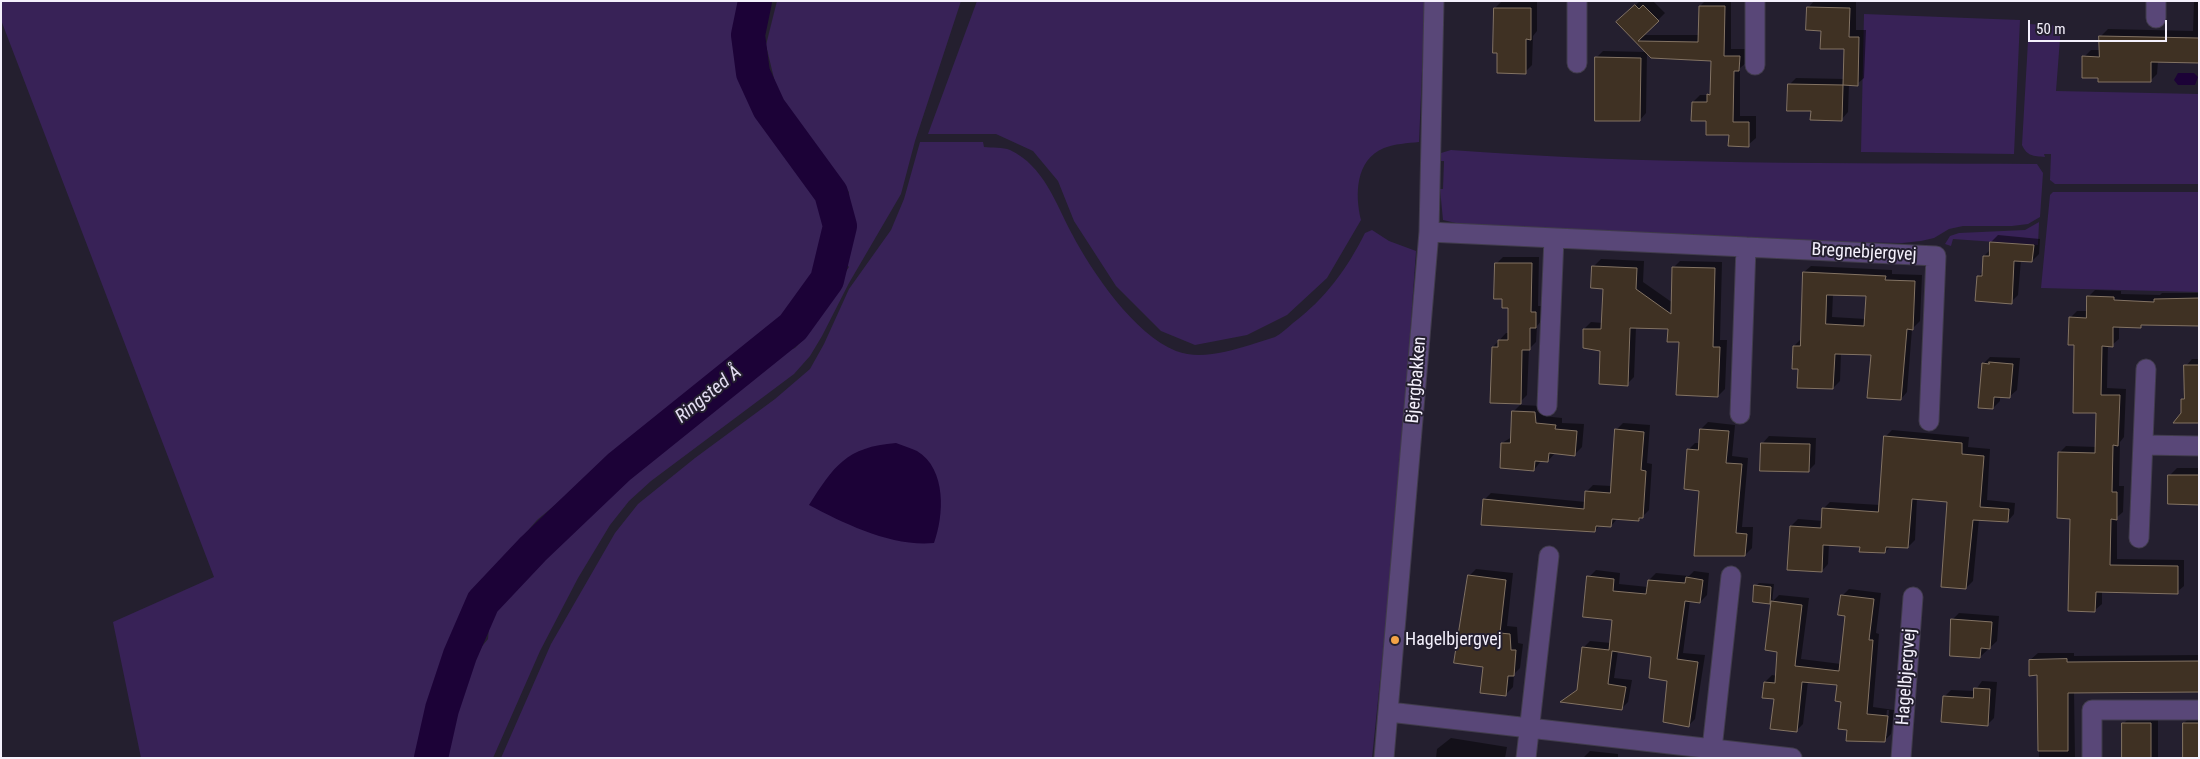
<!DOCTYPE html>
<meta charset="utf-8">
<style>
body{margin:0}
#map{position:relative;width:2200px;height:759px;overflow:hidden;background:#241f2f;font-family:"Roboto Condensed",sans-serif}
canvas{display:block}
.frame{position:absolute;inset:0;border:2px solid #f4f0fc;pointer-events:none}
.scale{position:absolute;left:2028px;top:20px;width:139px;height:22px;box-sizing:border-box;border:2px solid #f4f0fc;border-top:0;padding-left:6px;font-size:15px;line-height:18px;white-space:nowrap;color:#f4f0fc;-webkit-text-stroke:4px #241f2f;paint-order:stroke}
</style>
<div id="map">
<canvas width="2200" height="759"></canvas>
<div class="frame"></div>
<div class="scale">50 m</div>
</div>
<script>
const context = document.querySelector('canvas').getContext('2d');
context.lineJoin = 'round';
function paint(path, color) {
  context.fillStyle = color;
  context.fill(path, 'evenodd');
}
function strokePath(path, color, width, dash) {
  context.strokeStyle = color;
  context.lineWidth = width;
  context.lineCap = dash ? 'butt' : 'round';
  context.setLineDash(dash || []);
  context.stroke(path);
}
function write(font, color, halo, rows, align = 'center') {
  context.font = font + ' "Roboto Condensed",sans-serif';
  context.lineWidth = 4;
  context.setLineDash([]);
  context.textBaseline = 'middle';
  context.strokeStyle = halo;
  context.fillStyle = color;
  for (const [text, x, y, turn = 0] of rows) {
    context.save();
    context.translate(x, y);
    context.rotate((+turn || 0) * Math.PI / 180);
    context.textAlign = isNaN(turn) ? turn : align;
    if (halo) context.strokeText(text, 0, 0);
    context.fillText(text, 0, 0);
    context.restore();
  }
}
const green = new Path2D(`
 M 1,1 L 749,1 L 739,25 L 742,74 L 770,135 L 820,195 L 833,224 L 826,259 L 804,302 L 757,345 L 648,436 L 591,475 L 537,520 L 487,578 L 447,654 L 423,758 L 141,758 L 113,622 L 214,577 L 1,20 Z
 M 777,1 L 961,1 L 915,141 L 901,194 L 849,283 L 822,336 L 810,356 L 794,374 L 651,481 L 629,501 L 610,525 L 578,578 L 540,651 L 493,758 L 442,758 L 452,713 L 466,681 L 466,666 L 488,639 L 491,603 L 500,599 L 534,566 L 577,516 L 608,487 L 776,356 L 795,348 L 804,339 L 816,315 L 849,267 L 842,259 L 850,233 L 849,192 L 782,112 L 766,45 Z
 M 977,1 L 1425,1 L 1419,142 C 1408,143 1394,144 1384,148 C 1355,160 1355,195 1361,220 L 1327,278 L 1287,315 L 1247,335 L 1195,345 L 1161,331 L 1116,286 L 1074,221 L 1058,181 L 1033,151 L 996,134 L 928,134 Z
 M 1864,14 L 2020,20 L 2014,154 L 1861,152 Z
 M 2029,24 L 2061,26 L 2056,91 L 2199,94 L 2199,184 L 2055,184 L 2050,180 L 2051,154 L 2044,154 L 2045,157 C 2033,156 2027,156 2022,145 Z
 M 920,142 L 983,142 L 984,147 C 992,148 1003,147 1010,150 C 1044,166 1056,204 1072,234 C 1092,272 1134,334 1176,351 C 1199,360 1227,352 1250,345 C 1258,342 1267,340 1275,337 C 1281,334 1287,328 1293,323 C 1325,299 1347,269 1365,233 L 1372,230 L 1389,241 L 1416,251 L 1397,516 L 1372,758 L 501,758 L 551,644 L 615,533 L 638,504 L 695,458 L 775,399 L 810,369 L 824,344 L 849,289 L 891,230 L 904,199 Z
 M 1451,150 C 1646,165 1842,163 2037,164 L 2043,173 L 2040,217 L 2028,224 L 2012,226 L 1963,226 L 1949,229 L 1934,238 L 1921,241 L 1902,243 L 1851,242 L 1473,227 L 1443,220 L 1440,189 L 1443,189 L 1444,161 L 1440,161 L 1441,153 Z
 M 2053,192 L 2199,192 L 2199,292 L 2041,288 L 2050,195 Z
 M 2039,222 L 2038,245 L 1953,239 L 1951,246 L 1945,244 L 1950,236 L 1959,233 L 2025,230 Z`);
const water = new Path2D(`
 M 2178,73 L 2194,73 L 2198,77 L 2195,85 L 2178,85 L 2174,80 Z
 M 896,443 C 903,446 911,448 917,451 C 947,469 944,516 934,543 C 892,547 845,524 809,505 C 834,466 846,447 896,443 Z`);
const shadow = new Path2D(`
 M 1502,1 L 1537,1 L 1537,31 L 1533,36 L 1532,65 L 1525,72 L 1498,52 L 1495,8 Z
 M 1640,1 L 1653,1 L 1665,13 L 1643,35 L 1699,35 L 1700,6 L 1705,1 L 1731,1 L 1731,49 L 1746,49 L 1746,63 L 1740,68 L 1740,116 L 1756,116 L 1756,138 L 1748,145 L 1707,120 L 1693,102 L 1700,95 L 1708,95 L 1711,92 L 1712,59 L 1647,53 L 1646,113 L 1640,120 L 1596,58 L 1603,51 L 1646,52 L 1618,22 Z
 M 1814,1 L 1856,2 L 1856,30 L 1866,30 L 1864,78 L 1857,84 L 1849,84 L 1848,112 L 1841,120 L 1812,110 L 1789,85 L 1796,78 L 1845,79 L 1845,48 L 1822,30 L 1808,8 Z
 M 2194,1 L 2199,1 L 2199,62 L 2158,61 L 2157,74 L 2150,81 L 2100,77 L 2084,57 L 2091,50 L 2100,50 L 2101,36 L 2108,29 L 2193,31 Z
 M 1998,235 L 2040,239 L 2039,254 L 2032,261 L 2021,260 L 2018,295 L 2011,302 L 1978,277 L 1983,271 L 1984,256 L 1990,250 L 1991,242 Z
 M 1503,257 L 1539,257 L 1538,306 L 1543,306 L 1542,320 L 1537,326 L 1536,342 L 1529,349 L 1527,395 L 1520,402 L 1493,347 L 1506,333 L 1509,333 L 1510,306 L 1503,298 L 1496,264 Z
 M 1601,259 L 1644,261 L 1643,282 L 1673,303 L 1673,268 L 1680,261 L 1722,262 L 1720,340 L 1727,340 L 1725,389 L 1718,396 L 1669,328 L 1636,327 L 1634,377 L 1627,384 L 1584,329 L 1591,322 L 1603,323 L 1604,288 L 1594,266 Z
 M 1811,266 L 1892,270 L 1892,274 L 1922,275 L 1920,321 L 1912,329 L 1907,392 L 1901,399 L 1872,354 L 1841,353 L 1840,381 L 1833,388 L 1799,368 L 1794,346 L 1801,339 L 1804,272 ZM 1833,294 L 1867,295 L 1866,319 L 1832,317 Z
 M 2095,290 L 2121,291 L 2121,294 L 2160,295 L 2162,293 L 2199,293 L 2199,325 L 2144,323 L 2140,327 L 2119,326 L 2119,339 L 2112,345 L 2108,345 L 2107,388 L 2126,389 L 2124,437 L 2120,442 L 2119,486 L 2124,486 L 2123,512 L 2117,517 L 2117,559 L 2184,560 L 2184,586 L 2177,592 L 2102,591 L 2102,604 L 2095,610 L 2071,517 L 2059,453 L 2066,446 L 2097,447 L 2097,412 L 2075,344 L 2070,318 L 2077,311 L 2087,311 L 2088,297 Z
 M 1990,357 L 2020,358 L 2017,390 L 2009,397 L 2000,396 L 2000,401 L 1993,408 L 1983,364 Z
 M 2192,359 L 2199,359 L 2199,422 L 2182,413 L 2186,366 Z
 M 1520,405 L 1542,406 L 1543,416 L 1562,418 L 1562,423 L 1584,424 L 1582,447 L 1575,454 L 1555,453 L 1548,461 L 1541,461 L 1534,470 L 1502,443 L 1512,437 L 1513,412 Z
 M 1708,422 L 1735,425 L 1732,456 L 1748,458 L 1742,527 L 1753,527 L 1752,548 L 1745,555 L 1700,490 L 1688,450 L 1695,443 L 1700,443 L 1701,429 Z
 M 1623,423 L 1650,425 L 1647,463 L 1652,464 L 1649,510 L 1639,520 L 1617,519 L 1611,526 L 1600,525 L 1595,531 L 1485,499 L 1491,493 L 1586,502 L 1586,492 L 1593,485 L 1611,486 L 1616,430 Z
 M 1892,430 L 1969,437 L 1968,447 L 1990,449 L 1987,500 L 2015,503 L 2014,514 L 2008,521 L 1979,519 L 1973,581 L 1966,588 L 1949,501 L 1917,498 L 1915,540 L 1908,547 L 1891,546 L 1885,552 L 1861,546 L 1829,544 L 1828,564 L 1822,571 L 1791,526 L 1798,519 L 1823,521 L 1823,509 L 1830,502 L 1880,505 L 1885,437 Z
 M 1769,436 L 1816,438 L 1815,464 L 1808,471 L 1762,444 Z
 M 2177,468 L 2199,468 L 2199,503 L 2170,475 Z
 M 1476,569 L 1513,573 L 1507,626 L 1517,627 L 1518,643 L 1523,644 L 1520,668 L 1514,674 L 1513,687 L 1506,694 L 1484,665 L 1469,576 Z
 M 1596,570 L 1620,573 L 1619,584 L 1648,587 L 1649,580 L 1656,573 L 1689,576 L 1694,571 L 1709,573 L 1707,595 L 1700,602 L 1690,600 L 1683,653 L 1705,655 L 1695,719 L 1688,726 L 1668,680 L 1652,656 L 1618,651 L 1614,678 L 1632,680 L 1628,702 L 1621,709 L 1562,701 L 1579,688 L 1583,648 L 1590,641 L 1611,643 L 1614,619 L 1589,577 Z
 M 1759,583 L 1774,584 L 1772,602 L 1779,595 L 1809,598 L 1801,659 L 1841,664 L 1847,615 L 1842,596 L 1849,589 L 1881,593 L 1876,633 L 1879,634 L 1873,707 L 1894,710 L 1891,734 L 1884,741 L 1848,729 L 1839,684 L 1808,681 L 1803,724 L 1796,731 L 1765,682 L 1772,675 L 1777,676 L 1779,650 L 1767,649 L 1773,599 L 1769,603 L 1756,586 ZM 1887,710 L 1889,710 L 1887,736 L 1884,736 Z
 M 1959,613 L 1999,616 L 1997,641 L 1980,657 L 1952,620 Z
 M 2038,653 L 2074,653 L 2074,656 L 2199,655 L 2199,690 L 2074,691 L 2075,758 L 2039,758 L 2038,674 L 2030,660 Z
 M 1982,681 L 1997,682 L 1994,718 L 1987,725 L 1944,697 L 1951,690 L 1975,691 Z
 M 2191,716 L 2199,716 L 2199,758 L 2184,723 Z
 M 2130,717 L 2158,717 L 2158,758 L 2123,758 L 2123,724 Z
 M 1451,738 L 1507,747 L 1505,758 L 1436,758 L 1437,749 Z
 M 1590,751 L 1618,754 L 1618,758 L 1583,758 Z`);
const river = new Path2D(`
 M 431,758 L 442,709 L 460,655 L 483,602 L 533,549 L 619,467 L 793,327 L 827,280 L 840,226 L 831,193 L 769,108 L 753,73 L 748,35 L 755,1`);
const building = new Path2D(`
 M 1635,5 L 1639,9 L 1643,5 L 1659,21 L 1638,41 L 1698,42 L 1699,6 L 1725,6 L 1724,56 L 1740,56 L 1739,71 L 1734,71 L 1733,122 L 1749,122 L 1749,147 L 1728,146 L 1729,135 L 1706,135 L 1706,121 L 1691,121 L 1692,102 L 1707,102 L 1707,94 L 1710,95 L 1711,61 L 1651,58 L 1616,22 Z
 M 1807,7 L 1850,8 L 1849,37 L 1859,37 L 1858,86 L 1843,85 L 1844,49 L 1820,49 L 1821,31 L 1806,30 Z
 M 1494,8 L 1531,8 L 1531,40 L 1526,39 L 1526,74 L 1497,73 L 1497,53 L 1493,53 Z
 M 2099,36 L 2199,38 L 2199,63 L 2151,62 L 2151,82 L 2098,82 L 2098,78 L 2082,78 L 2082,56 L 2099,57 Z
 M 1595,57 L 1641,58 L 1640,121 L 1595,121 Z
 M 1788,84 L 1843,85 L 1842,121 L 1810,120 L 1811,111 L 1787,111 Z
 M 1990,242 L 2034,245 L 2032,262 L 2014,261 L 2012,304 L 1975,301 L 1977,276 L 1982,276 L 1983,256 L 1989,256 Z
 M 1495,263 L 1532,263 L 1531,312 L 1536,312 L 1536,328 L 1530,328 L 1530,350 L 1522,350 L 1521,404 L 1490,403 L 1492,347 L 1498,347 L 1498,340 L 1508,340 L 1508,308 L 1502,308 L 1502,299 L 1494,299 Z
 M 1592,266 L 1637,268 L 1636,289 L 1671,314 L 1672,267 L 1715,268 L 1713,347 L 1720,347 L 1718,397 L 1676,395 L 1679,342 L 1667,342 L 1668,329 L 1630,328 L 1628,386 L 1599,384 L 1600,351 L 1583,348 L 1583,329 L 1601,329 L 1603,289 L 1591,288 Z
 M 1803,272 L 1886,276 L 1885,280 L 1915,281 L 1913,330 L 1907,329 L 1901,400 L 1867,398 L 1871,355 L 1835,354 L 1833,389 L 1797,388 L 1798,369 L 1792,369 L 1793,346 L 1800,346 ZM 1827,295 L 1866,296 L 1864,326 L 1826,324 Z
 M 2087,296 L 2114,297 L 2114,300 L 2154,302 L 2154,299 L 2199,298 L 2199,326 L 2141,325 L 2141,328 L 2113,327 L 2113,347 L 2102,346 L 2101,395 L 2120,395 L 2118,446 L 2113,445 L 2112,492 L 2117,492 L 2117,520 L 2111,519 L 2110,565 L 2178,566 L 2178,594 L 2096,592 L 2095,612 L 2068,611 L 2070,519 L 2057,518 L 2058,452 L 2095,453 L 2096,413 L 2073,413 L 2074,345 L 2068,345 L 2069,317 L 2086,318 Z
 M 1989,362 L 2013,364 L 2010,398 L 1994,397 L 1993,409 L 1978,408 L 1982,363 L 1989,364 Z
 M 2184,365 L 2199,365 L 2199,423 L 2173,423 L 2181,413 L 2181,399 L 2184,399 Z
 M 1512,411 L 1535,412 L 1536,423 L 1556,425 L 1555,429 L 1577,431 L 1575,456 L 1549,453 L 1548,462 L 1535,461 L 1534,471 L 1500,468 L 1501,443 L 1510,443 Z
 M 1615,429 L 1644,432 L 1641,470 L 1646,471 L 1643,518 L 1639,518 L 1639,521 L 1612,519 L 1611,527 L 1596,526 L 1595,532 L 1481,525 L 1483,499 L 1584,509 L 1585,491 L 1610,493 Z
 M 1700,429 L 1729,431 L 1726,463 L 1742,464 L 1736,533 L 1747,534 L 1745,556 L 1694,556 L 1699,491 L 1684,489 L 1687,449 L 1698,450 Z
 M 1884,436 L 1962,443 L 1962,454 L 1984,456 L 1980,507 L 2009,509 L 2008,522 L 1973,520 L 1966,589 L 1941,587 L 1947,502 L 1912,499 L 1908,548 L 1886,547 L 1885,553 L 1859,552 L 1860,547 L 1823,545 L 1822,572 L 1787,570 L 1790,526 L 1821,528 L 1822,508 L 1878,512 Z
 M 1761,443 L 1810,444 L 1809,472 L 1760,471 Z
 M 2168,475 L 2199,475 L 2199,505 L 2168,504 Z
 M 1468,575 L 1506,580 L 1500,633 L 1510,634 L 1511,650 L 1516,650 L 1514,676 L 1508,676 L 1506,696 L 1480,693 L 1483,667 L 1454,663 Z
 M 1587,576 L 1614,579 L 1613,591 L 1646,594 L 1648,580 L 1685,583 L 1686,577 L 1703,580 L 1700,603 L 1685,601 L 1677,659 L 1698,662 L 1689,727 L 1663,722 L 1667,681 L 1649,678 L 1651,657 L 1612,651 L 1608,684 L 1626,687 L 1622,710 L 1560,702 L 1577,690 L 1582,647 L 1609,650 L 1612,620 L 1583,617 Z
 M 1754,585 L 1771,587 L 1770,604 L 1753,602 Z
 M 1841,595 L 1874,599 L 1869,640 L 1873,640 L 1867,714 L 1888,716 L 1885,742 L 1846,741 L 1847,730 L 1838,729 L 1841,702 L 1835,701 L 1837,685 L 1802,682 L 1797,732 L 1770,729 L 1774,699 L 1762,698 L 1764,682 L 1775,683 L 1777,652 L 1765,650 L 1771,601 L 1802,605 L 1795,666 L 1839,671 L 1845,616 L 1838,615 Z
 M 1951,619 L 1992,622 L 1990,649 L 1981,648 L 1980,658 L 1950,656 Z
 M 2067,659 L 2067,662 L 2199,661 L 2199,692 L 2068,693 L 2068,751 L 2038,751 L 2037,675 L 2029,676 L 2029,660 Z
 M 1974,688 L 1990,689 L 1988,726 L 1941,722 L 1943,696 L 1973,698 Z
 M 2122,723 L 2151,723 L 2151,758 L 2122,758 Z
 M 2183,723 L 2199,723 L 2199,758 L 2183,758 Z`);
const minor = new Path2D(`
 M 2156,18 L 2156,1
 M 1577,63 L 1577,1
 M 1755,65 L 1755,1
 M 1429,232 L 1936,256 L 1929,421
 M 1547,406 L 1554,238
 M 1740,414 L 1746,247
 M 2143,445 L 2199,446
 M 2139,538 L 2146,369
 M 1389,712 L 1792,758
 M 1384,758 L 1429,232 L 1434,1
 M 1526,758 L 1549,556
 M 1711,758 L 1731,576
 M 1901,758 L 1913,597
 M 2092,758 L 2092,710 L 2199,710`);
const markers = [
 [1395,640,5,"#f5a346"]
];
const streetNames = [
 ["Bregnebjergvej",1864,253,3],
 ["Bjergbakken",1417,380,-85],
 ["Hagelbjergvej",1907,677,-86]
];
const poiNames = [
 ["Hagelbjergvej",1405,640]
];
const waterNames = [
 ["Ringsted Å",709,395,-39]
];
paint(green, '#382257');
paint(water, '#1c0237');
paint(shadow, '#0007');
strokePath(river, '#1c0237', 34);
paint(building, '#3f3123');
strokePath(building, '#837363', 1);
strokePath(minor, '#413c4c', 21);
strokePath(minor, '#594778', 19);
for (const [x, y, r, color] of markers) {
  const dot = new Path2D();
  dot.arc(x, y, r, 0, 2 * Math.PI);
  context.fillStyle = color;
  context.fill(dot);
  strokePath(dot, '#241f2f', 2);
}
write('18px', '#f4f0fc', '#241f2f', streetNames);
write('18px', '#f4f0fc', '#241f2f', poiNames, 'left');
write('italic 19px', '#e4def3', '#241f2f', waterNames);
</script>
